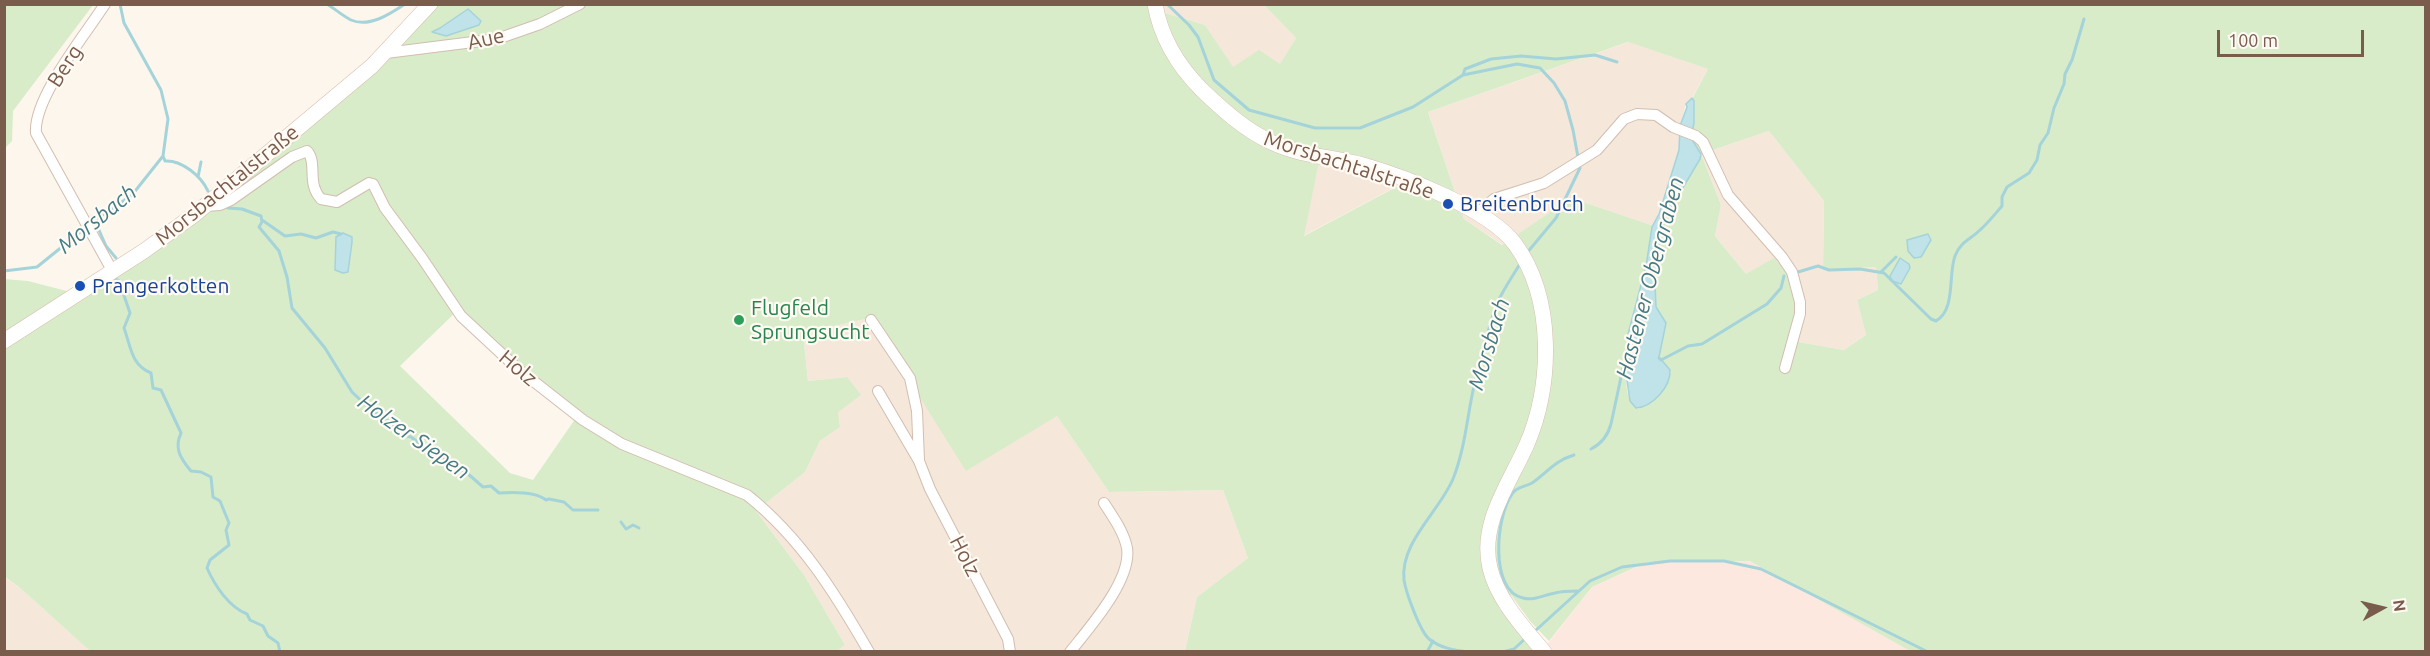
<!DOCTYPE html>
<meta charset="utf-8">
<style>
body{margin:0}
#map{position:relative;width:2430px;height:656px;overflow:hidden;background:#fdf6ec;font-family:Ubuntu,sans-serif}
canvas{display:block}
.frame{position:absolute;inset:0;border:6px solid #7a5c4d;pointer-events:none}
.north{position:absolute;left:2352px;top:578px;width:60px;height:60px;-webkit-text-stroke:4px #fffaf3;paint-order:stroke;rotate:82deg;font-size:16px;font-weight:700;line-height:24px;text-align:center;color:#7a5c4d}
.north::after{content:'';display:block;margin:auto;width:21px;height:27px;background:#7a5c4d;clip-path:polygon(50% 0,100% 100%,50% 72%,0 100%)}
.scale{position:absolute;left:2217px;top:30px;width:147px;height:27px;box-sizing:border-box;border:3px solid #7a5c4d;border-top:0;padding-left:8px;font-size:18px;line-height:21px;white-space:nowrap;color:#7a5c4d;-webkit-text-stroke:4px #fffaf3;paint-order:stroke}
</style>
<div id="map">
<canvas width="2430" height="656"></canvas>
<div class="frame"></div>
<div class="north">N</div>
<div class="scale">100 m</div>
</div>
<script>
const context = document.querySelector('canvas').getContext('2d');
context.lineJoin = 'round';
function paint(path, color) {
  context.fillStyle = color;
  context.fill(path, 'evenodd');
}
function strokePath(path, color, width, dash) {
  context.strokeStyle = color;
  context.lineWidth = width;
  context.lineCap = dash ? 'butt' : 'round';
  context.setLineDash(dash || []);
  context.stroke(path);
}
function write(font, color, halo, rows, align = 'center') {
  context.font = font + ' Ubuntu,sans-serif';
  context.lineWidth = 4.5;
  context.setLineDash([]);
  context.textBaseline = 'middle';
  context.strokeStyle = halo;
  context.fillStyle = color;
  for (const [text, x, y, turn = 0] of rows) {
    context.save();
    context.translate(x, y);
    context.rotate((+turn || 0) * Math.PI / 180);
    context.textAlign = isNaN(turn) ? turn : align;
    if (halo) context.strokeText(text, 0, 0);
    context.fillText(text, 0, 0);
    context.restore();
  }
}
const residential = new Path2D(`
 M 1150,5 L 1264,5 L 1296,38 L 1280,65 L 1232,67 L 1205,25 L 1150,9 Z
 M 1629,42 L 1708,69 L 1692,98 L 1686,104 L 1680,126 L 1679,150 L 1654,226 L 1571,198 L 1503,245 L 1464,219 L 1428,112 Z
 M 1769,131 L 1824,201 L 1823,270 L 1876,267 L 1878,290 L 1857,300 L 1866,335 L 1844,350 L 1787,340 L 1798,308 L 1746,274 L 1715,236 L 1721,205 L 1701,154 Z
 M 1319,162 L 1401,184 L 1303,236 Z
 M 870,318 L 1057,416 L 1109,492 L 1223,490 L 1248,558 L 1197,597 L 1185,651 L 837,651 L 845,645 L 804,575 L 756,511 L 805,472 L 820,441 L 840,427 L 838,412 L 847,377 L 808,381 L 803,333 Z
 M 4,577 L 19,587 L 90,651 L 5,651 Z`);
const commercial = new Path2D(`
 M 1751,561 L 1910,651 L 1541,652 L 1592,587 L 1648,562 Z`);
const green = new Path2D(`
 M 5,4 L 93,5 L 13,111 L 12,141 L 5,148 Z
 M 435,5 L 1150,5 L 1151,9 L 1205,25 L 1233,67 L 1259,50 L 1280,64 L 1296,38 L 1264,5 L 2425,5 L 2425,651 L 1910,651 L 1750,561 L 1647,562 L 1592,587 L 1549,641 L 1530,621 L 1511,595 L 1499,608 L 1512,622 L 1535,651 L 1185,651 L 1197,597 L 1248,558 L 1223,490 L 1109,492 L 1057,416 L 966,471 L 870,318 L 803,333 L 808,381 L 847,377 L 861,395 L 838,412 L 840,427 L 820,441 L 805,472 L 756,511 L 804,575 L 845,645 L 837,651 L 90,651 L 19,587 L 5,577 L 4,279 L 28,281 L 82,295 L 120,268 ZM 1628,42 L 1708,69 L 1692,99 L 1691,138 L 1701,154 L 1700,159 L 1666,216 L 1657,244 L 1661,249 L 1655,283 L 1656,307 L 1666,323 L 1659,357 L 1671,372 L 1655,399 L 1638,409 C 1618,395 1629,361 1634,343 L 1633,340 L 1627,339 L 1646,266 L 1652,227 L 1654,226 L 1571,198 L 1502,245 L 1464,219 L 1428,112 ZM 1769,131 L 1824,201 L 1823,270 L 1876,267 L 1878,290 L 1857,300 L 1866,335 L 1844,350 L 1787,340 L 1798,308 L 1789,275 L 1774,258 L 1746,274 L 1715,236 L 1721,205 L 1701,154 ZM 1319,162 L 1400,185 L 1304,236 ZM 459,309 L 518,366 L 580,412 L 533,480 L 510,473 L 400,366 Z`);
const water = new Path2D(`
 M 468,9 L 481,21 L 479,25 L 446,36 L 432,32 L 440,28 Z
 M 1692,98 L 1694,101 L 1694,123 L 1691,138 L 1701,154 L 1700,159 L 1666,216 L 1658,243 L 1661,249 L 1655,283 L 1656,307 L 1666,323 L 1659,357 L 1670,370 C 1671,387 1652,407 1636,408 L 1630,401 L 1626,374 L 1634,343 L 1627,338 L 1646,266 L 1652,227 L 1659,214 L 1679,150 L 1680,126 L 1687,107 L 1686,104 Z
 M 343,233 L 352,237 L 352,242 L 348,272 L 343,273 L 335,270 L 336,237 Z
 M 1928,234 L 1931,240 L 1921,257 L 1914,258 L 1908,251 L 1907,240 Z
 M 1900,258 L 1909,264 L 1910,268 L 1901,284 L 1892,281 L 1890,276 Z`);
const stream = new Path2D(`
 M 327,4 C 335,9 343,16 351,20 C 369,28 390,14 405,4
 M 1167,4 L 1189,25 L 1198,37 L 1214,80 L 1249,110 L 1315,128 L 1360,128 L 1413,107 L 1463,75 L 1517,64 L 1540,68 L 1554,83 L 1565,101 L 1573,130 L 1580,168 L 1556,218 L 1526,254
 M 1463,75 L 1465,69 L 1491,59 L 1521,56 L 1556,59 L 1595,55 L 1617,62
 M 163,156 L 165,161 C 182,160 201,176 208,191
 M 198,177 L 201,162
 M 228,208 L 242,209 L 261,216 L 262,222 L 259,227 L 279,251 L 287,277 L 292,308 L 325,348 L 352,392 L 370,409 L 400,429 L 403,435 L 411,437 L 431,452 L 437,450 L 452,466 L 467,473 L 483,487 L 491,486 L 499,493 C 513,492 535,491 546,500 L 549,499 L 564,502 L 573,510 L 598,510
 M 262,220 L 285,236 L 301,234 L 316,238 L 333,232 L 341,234
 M 95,221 L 106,246 L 116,258
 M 4,271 L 37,267 L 94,221 L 132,195 L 163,156 L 168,119 L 161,90 L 124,23 L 120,4
 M 1798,272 L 1818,266 L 1829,270 L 1860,269 L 1884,273 L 1931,319 L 1936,321 C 1956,310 1948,274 1955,256 C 1960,242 1971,239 1980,230 C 1988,223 1995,214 2002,206 L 2002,197 L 2007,187 L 2029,173 L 2037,160 L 2040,145 L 2048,133 L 2054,108 L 2064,84 L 2065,74 L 2072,60 L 2084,19
 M 1881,272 L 1896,257
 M 116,279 L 119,281 L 130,313 L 124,328 C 131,347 131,365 151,373 L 153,388 L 161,390 L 181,433 C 174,448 180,458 191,471 L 201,472 L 211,477 L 213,497 L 220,501 L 229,523 L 226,530 L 229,545 L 210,560 L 207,568 C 215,586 229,607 247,614 L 250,620 L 263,626 L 268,636 L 278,643 L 280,652
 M 1659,358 L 1661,360 L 1688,346 L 1702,344 L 1767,304 L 1781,288 L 1784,276
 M 1591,449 C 1601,444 1608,435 1611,424 L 1630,335
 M 1574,455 C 1554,461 1548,472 1532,483 C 1525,487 1516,487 1512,494 C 1496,516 1489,591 1523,598 C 1534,601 1544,595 1555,593 C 1562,591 1570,591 1578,591
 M 621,522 L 626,529 L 633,525 L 639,528
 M 1535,631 L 1590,581 L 1622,567 L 1670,561 L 1724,561 L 1761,569 L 1928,652
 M 1427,652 L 1433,641
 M 1468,652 C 1454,650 1440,648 1429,639 C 1420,631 1406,593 1404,580 C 1400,542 1439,512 1453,479 C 1465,449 1467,417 1474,386 C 1481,359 1487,332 1496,306 C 1502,291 1513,276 1521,262
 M 1503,652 L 1514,649 L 1527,637`);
const minor = new Path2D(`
 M 105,4 C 86,34 33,98 36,133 L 113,272
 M 386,53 L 497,39 L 540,24 L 580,4
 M 205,206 L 220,205 L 231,200 L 292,157 L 307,151 C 318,163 306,183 321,199 L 337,202 L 369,183 L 373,184 L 385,208 L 422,258 L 461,316 L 518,369 L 583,420 L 622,444 L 747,495 C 801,538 835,593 869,652
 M 1477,214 L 1494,199 L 1544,183 L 1597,150 L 1624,119 L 1637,114 L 1656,115 L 1673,127 L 1696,136 L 1703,142 L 1728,195 L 1782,257 L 1792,272 L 1800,302 L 1800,314 L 1785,368
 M 871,320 L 910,378 L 917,411 L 919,460
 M 878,391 L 919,461 L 930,489 L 1008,639 L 1010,652
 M 1070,652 C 1089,628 1132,580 1127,548 C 1124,532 1113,517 1104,503`);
const secondary = new Path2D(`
 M 1155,4 C 1161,39 1178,66 1202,90 C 1223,110 1245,130 1271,142 C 1300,156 1333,157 1363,165 C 1405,177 1489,209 1515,244 C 1555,299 1552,385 1527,444 C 1510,483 1479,523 1490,568 C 1497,599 1524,628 1544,652
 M 4,341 L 144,251 L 194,215 L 372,66 L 430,4`);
const markers = [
 [1448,204,6,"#1a4fb4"],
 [80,286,6,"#1a4fb4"],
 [739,320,6,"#2e9e5b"]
];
const streetNames = [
 ["Aue",486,39,-12],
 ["Berg",65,66,-57],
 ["Morsbachtalstraße",1349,165,18],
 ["Morsbachtalstraße",227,185,-39],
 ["Holz",518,368,40],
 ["Holz",965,556,63]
];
const transitNames = [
 ["Breitenbruch",1460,204],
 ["Prangerkotten",92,286]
];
const leisureNames = [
 ["Flugfeld",751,308],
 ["Sprungsucht",751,332]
];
const waterNames = [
 ["Morsbach",97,219,-39],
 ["Hastener Obergraben",1650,278,-75],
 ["Morsbach",1489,344,-73],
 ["Holzer Siepen",414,437,35]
];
paint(residential, '#f5e8da');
paint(commercial, '#fde8e0');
paint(green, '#d8ecc9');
paint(water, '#bfe3e8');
strokePath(water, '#a5d3da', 1.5);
strokePath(stream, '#a5d3da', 3);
strokePath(minor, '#d1beb0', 12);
strokePath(secondary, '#d6c0b0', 16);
strokePath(minor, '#fff', 10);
strokePath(secondary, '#fff', 15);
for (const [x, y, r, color] of markers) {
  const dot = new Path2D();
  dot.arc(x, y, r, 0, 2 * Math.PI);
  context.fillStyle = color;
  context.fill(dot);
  strokePath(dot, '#fffaf3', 2);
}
write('21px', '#7a5c4d', '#fffaf3', streetNames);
write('21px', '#164399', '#fffaf3', transitNames, 'left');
write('21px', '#27864d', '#fffaf3', leisureNames, 'left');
write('italic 22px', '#437c86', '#fffaf3', waterNames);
</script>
